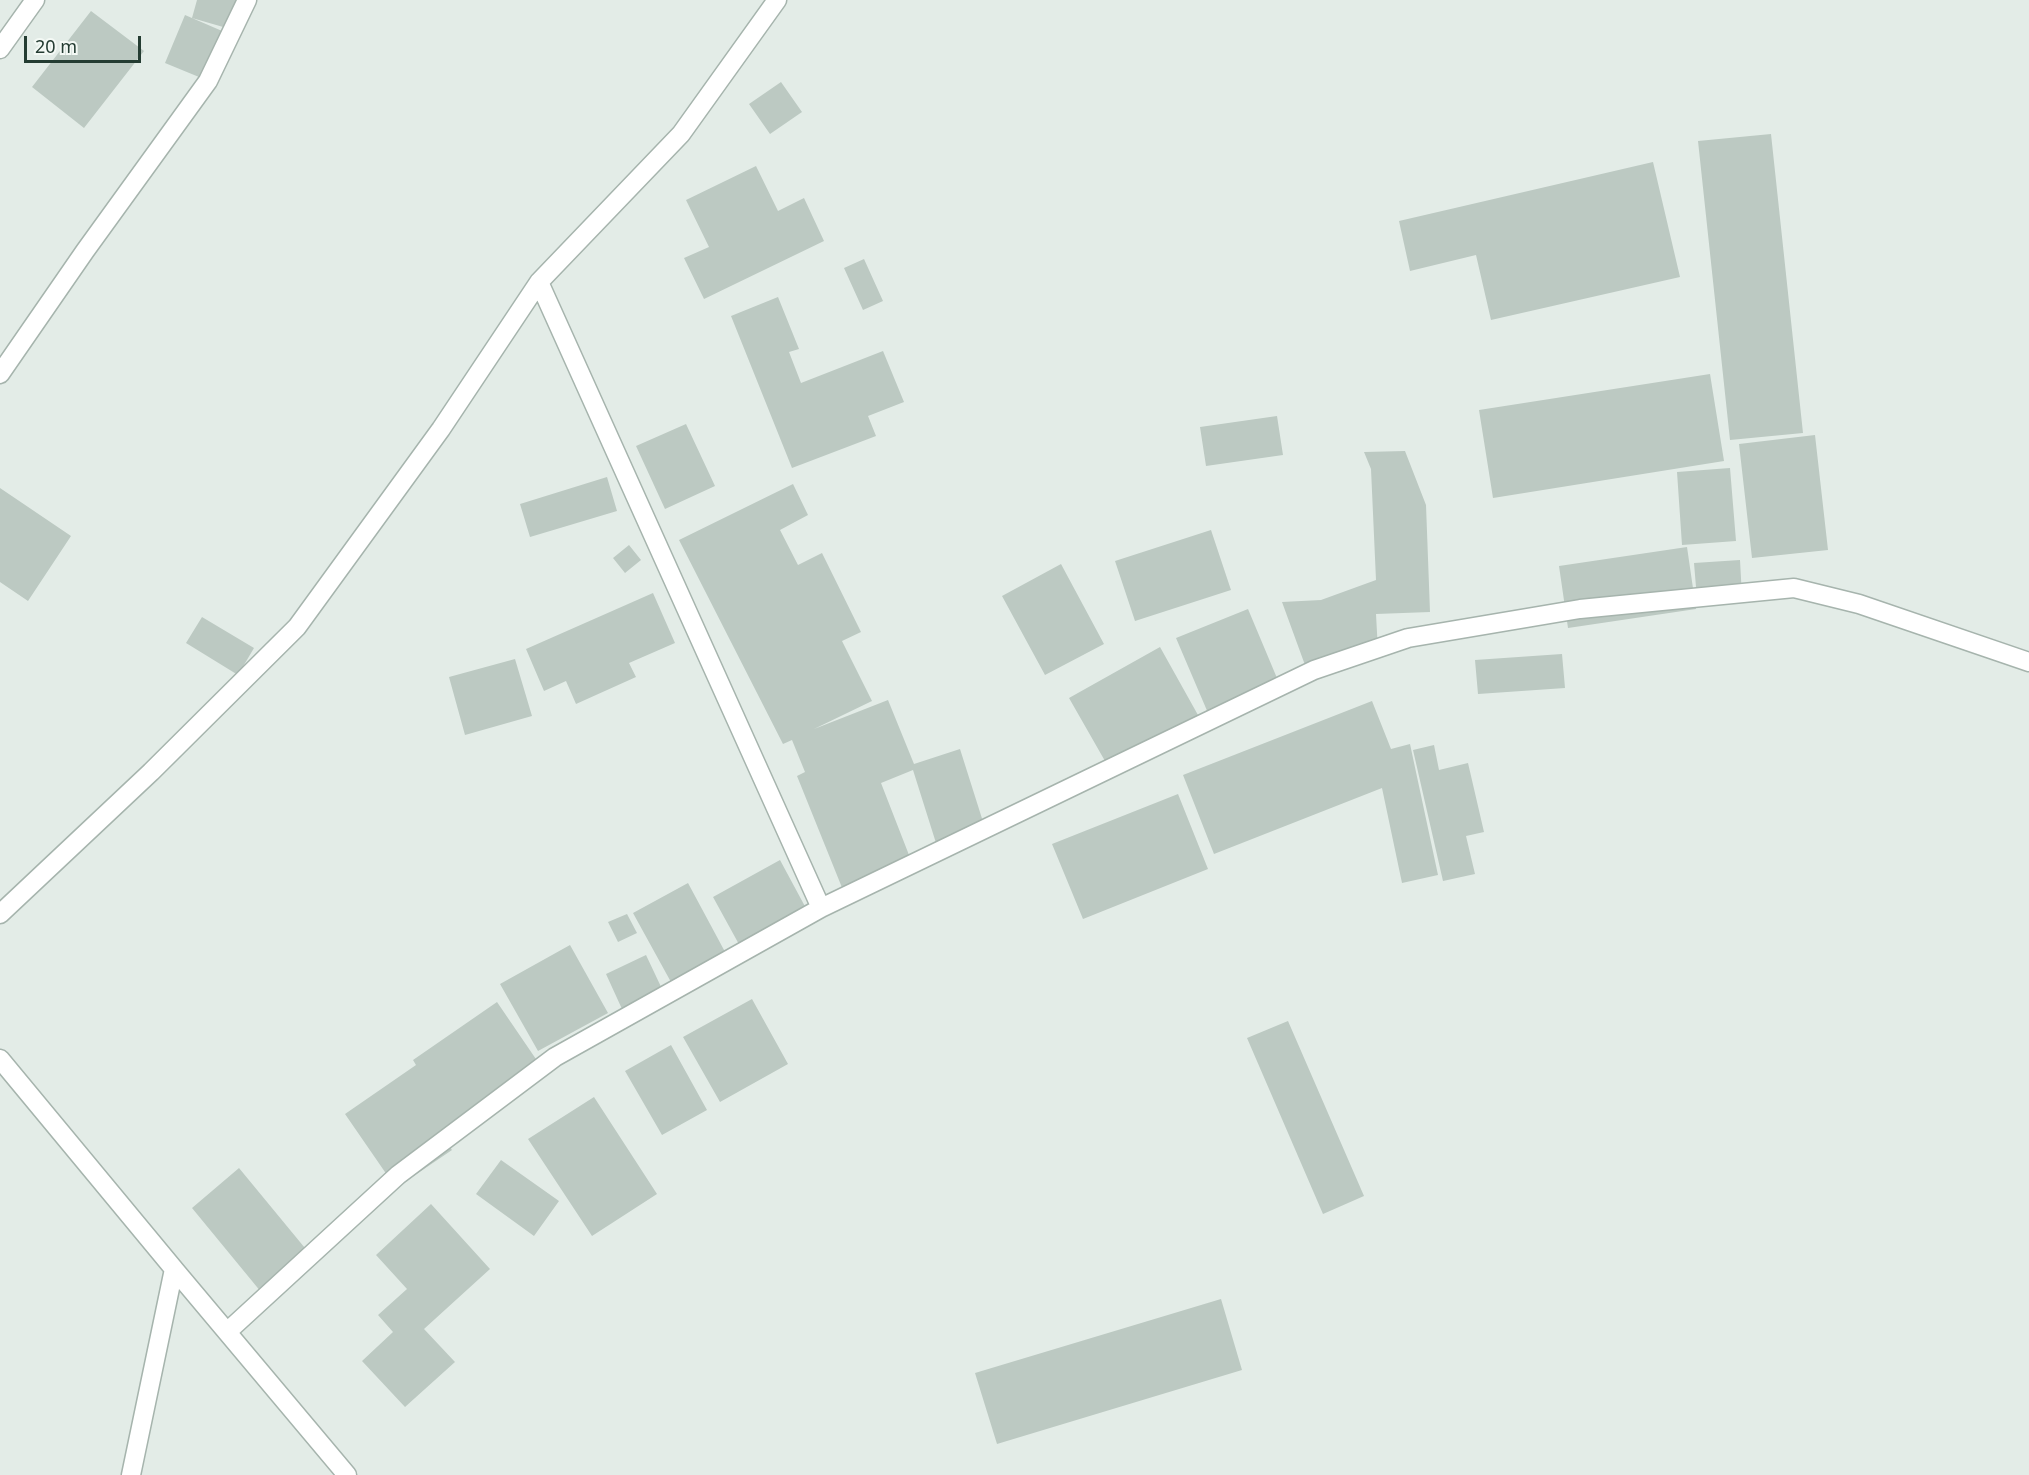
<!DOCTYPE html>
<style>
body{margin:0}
#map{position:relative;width:2029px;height:1475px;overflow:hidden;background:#e3ece7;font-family:"Noto Sans",sans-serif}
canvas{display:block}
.scale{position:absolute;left:24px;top:36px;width:117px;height:27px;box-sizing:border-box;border:3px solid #243c32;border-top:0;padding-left:8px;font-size:18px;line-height:21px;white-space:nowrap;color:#243c32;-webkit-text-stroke:4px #f4f9f5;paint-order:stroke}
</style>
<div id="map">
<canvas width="2029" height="1475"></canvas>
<div class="scale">20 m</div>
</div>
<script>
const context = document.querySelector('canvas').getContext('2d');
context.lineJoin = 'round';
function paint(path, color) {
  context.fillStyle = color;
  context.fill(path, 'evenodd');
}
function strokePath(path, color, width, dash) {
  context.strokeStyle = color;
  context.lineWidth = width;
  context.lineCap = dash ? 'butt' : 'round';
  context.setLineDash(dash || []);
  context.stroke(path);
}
const building = new Path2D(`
 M 197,0 L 246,0 L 237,31 L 192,18 Z
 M 91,11 L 144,51 L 84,128 L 32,87 Z
 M 185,15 L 236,37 L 216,84 L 165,63 Z
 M 781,82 L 802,112 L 770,134 L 749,104 Z
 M 1771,134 L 1803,433 L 1730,440 L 1698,141 Z
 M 1653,162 L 1680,277 L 1491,320 L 1476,255 L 1410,271 L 1399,221 Z
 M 756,166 L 778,211 L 804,198 L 824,241 L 704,299 L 684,258 L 709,247 L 686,200 Z
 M 864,259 L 883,301 L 863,310 L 844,268 Z
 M 778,297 L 799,349 L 789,352 L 801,383 L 883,351 L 904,402 L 868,416 L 876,436 L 792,468 L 731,316 Z
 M 1710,374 L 1724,461 L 1493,498 L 1479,410 Z
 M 1277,416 L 1283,455 L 1206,466 L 1200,427 Z
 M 686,424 L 715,486 L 665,509 L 636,446 Z
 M 1815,435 L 1828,550 L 1752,558 L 1739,444 Z
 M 1405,451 L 1426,505 L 1430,612 L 1376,614 L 1378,651 L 1309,676 L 1282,602 L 1321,600 L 1376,580 L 1371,469 L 1364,452 Z
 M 1730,468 L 1736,541 L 1682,545 L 1677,472 Z
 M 607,477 L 617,511 L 530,537 L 520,504 Z
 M 793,484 L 808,515 L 780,530 L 798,565 L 822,553 L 861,632 L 842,641 L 872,701 L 814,729 L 888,700 L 914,764 L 960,749 L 985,828 L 936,843 L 913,770 L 881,783 L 916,873 L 847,900 L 797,776 L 805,772 L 792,740 L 783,744 L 679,540 Z
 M 0,488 L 71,536 L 28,601 L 0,582 Z
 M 1211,530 L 1231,590 L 1135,621 L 1115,561 Z
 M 629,545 L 641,560 L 625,573 L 613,558 Z
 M 1687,547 L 1696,609 L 1568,628 L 1559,566 Z
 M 1740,560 L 1742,597 L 1697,599 L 1694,563 Z
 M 1061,564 L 1104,644 L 1045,675 L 1002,596 Z
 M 653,593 L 675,643 L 629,663 L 636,677 L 576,704 L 566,681 L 544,691 L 526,649 Z
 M 1248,609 L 1282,690 L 1211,720 L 1176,638 Z
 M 202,617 L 254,648 L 238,675 L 186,643 Z
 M 1160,647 L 1203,724 L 1113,775 L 1069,698 Z
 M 1562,654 L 1565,688 L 1478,694 L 1475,660 Z
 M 515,659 L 532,716 L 465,735 L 449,677 Z
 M 1372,701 L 1391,749 L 1410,744 L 1438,875 L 1402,883 L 1382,788 L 1214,854 L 1183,775 Z
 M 1434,745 L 1439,770 L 1468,763 L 1484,832 L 1466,836 L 1475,874 L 1443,881 L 1413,750 Z
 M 1178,794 L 1208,869 L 1083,919 L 1052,844 Z
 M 780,860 L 808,912 L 741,948 L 713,897 Z
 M 688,883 L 731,963 L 677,993 L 633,913 Z
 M 627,914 L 637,933 L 618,942 L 608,922 Z
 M 570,945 L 608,1013 L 538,1051 L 500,984 Z
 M 646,955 L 663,991 L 622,1009 L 606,974 Z
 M 752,999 L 788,1064 L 720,1102 L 683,1037 Z
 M 497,1002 L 540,1065 L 440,1134 L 452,1150 L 396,1188 L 345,1114 L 416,1065 L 413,1060 Z
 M 1288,1021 L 1364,1196 L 1323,1214 L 1247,1038 Z
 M 671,1045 L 707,1110 L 662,1135 L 625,1071 Z
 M 594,1097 L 657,1194 L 592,1236 L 528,1139 Z
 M 501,1160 L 559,1201 L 534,1236 L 476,1194 Z
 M 239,1168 L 314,1259 L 266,1298 L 192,1208 Z
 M 431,1204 L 490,1269 L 424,1329 L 455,1362 L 405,1407 L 362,1361 L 393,1332 L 378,1315 L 407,1289 L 376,1255 Z
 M 1221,1299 L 1242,1370 L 997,1444 L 975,1373 Z`);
const street = new Path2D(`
 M 0,49 L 35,0
 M 539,282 L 821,908
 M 0,374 L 85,251 L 208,81 L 247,0
 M 0,914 L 151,772 L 297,627 L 441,429 L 539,282 L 681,134 L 777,0
 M 0,1059 L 174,1269 L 131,1475
 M 174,1269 L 347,1475
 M 227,1332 L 398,1175 L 555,1057 L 821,908 L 1314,670 L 1408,638 L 1580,609 L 1794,588 L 1859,604 L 2029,662`);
paint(building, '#bcc9c2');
strokePath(street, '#a6b4ad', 21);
strokePath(street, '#fff', 18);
</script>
